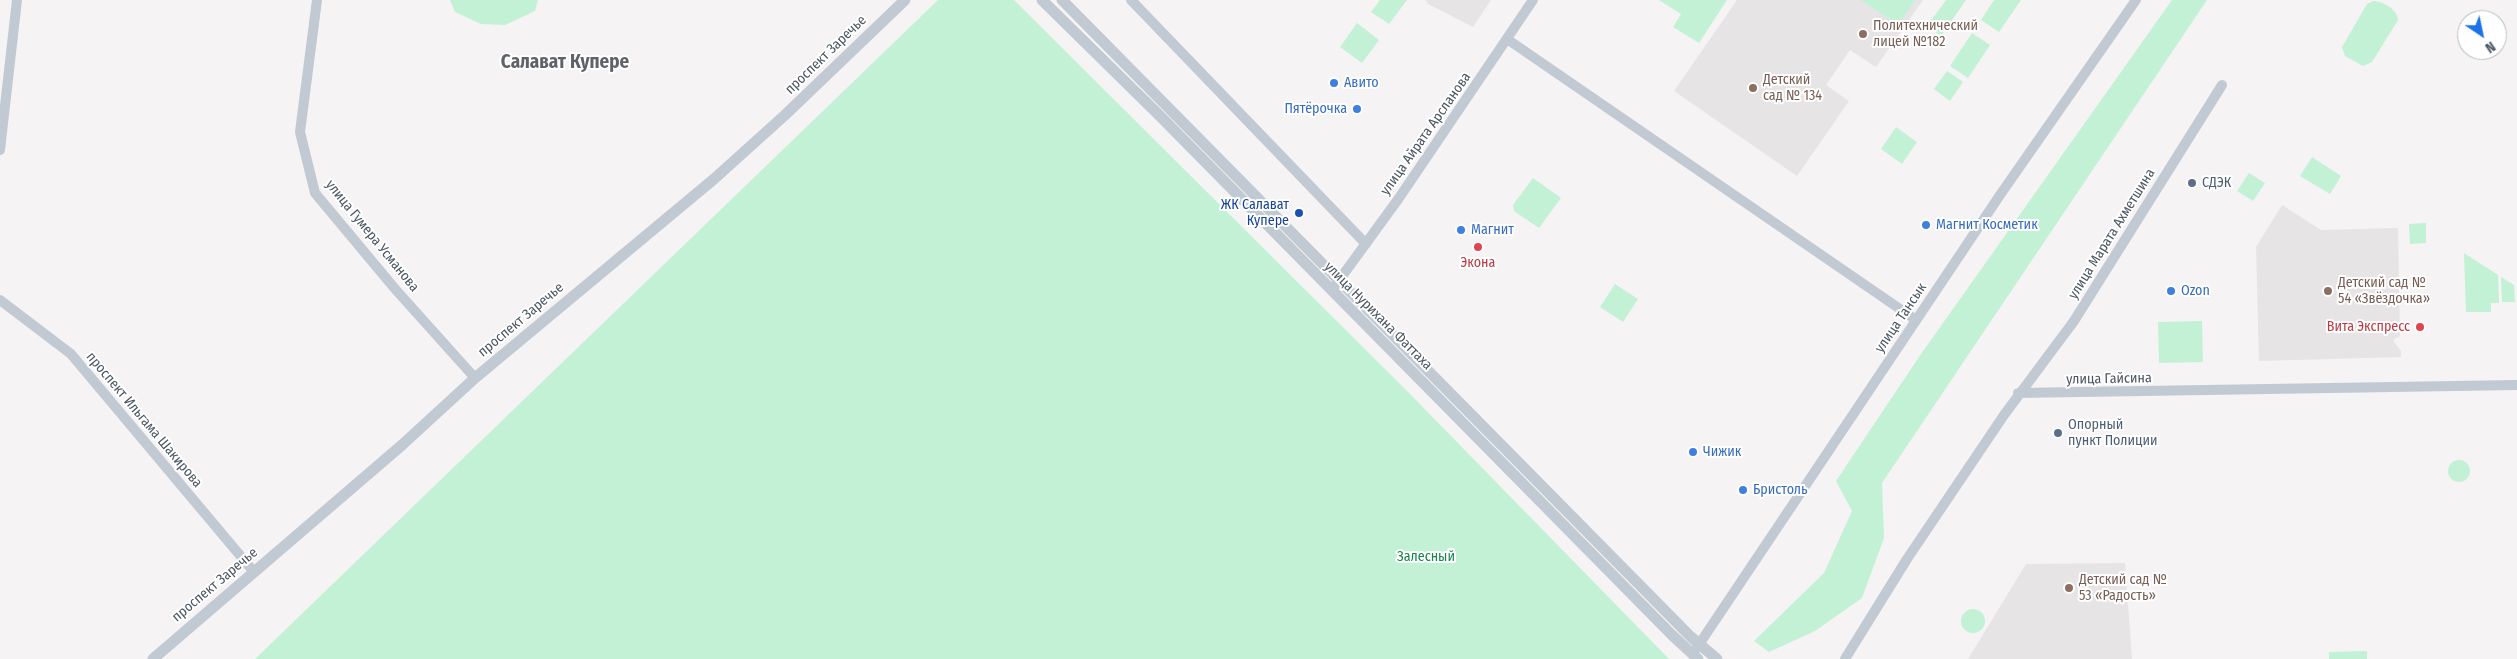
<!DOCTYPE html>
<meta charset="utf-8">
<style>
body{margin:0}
#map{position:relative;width:2517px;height:659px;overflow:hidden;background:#f5f3f3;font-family:"Fira Sans Condensed",sans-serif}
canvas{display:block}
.north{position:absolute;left:2457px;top:10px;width:50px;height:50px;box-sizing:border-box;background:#fff;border:1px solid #b7bbc0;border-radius:50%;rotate:146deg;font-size:14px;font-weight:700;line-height:20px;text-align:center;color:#4a5661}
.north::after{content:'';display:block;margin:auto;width:18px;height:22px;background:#1a73e8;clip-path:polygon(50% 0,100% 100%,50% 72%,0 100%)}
</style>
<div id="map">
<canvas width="2517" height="659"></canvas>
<div class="north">N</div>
</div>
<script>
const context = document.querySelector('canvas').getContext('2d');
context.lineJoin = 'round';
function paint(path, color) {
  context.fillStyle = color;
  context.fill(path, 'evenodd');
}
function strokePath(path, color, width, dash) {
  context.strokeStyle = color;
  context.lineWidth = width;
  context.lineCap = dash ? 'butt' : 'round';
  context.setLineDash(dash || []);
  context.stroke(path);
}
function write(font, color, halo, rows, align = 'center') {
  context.font = font + ' "Fira Sans Condensed",sans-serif';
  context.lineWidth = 4;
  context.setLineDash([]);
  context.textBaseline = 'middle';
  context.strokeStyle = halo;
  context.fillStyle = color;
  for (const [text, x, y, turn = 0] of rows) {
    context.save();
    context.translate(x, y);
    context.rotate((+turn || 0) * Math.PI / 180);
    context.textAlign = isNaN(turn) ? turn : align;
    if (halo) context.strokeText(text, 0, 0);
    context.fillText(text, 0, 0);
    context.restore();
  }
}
const education = new Path2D(`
 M 1426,0 L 1491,0 L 1473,27 L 1428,4 Z
 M 1737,0 L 1923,0 L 1876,67 L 1850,50 L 1826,85 L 1849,101 L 1797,176 L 1674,91 Z
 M 2282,205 L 2321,230 L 2398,228 L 2400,336 L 2394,339 L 2394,342 L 2401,351 L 2401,357 L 2259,361 L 2256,247 Z
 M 2125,563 L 2132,659 L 1968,659 L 2026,564 Z`);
const green = new Path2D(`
 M 450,0 L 538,0 L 535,11 L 505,25 L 481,24 L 455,12 Z
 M 938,0 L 1014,0 L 1409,393 L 1669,659 L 255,659 Z
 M 1380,0 L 1407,0 L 1389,24 L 1371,12 Z
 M 1659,0 L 1727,0 L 1699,43 L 1673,27 L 1681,14 Z
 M 1861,0 L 1915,0 L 1898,25 Z
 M 1946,0 L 1966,0 L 1941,36 L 1927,26 Z
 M 1994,0 L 2021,0 L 1999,32 L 1981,20 Z
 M 2172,0 L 2207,0 L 1882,483 L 1884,538 L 1862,598 L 1815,631 L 1769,652 L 1754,641 L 1824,573 L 1852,511 L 1836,481 L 1921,354 Z
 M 2373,1 C 2383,1 2398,10 2398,20 L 2372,62 L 2363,66 L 2345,56 L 2342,47 L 2367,4 Z
 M 1357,23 L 1379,40 L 1362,63 L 1340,47 Z
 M 1972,33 L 1990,45 L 1968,78 L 1950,66 Z
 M 1947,71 L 1963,82 L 1950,101 L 1934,89 Z
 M 1896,127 L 1917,142 L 1902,164 L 1881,149 Z
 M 2312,157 L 2341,176 L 2330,194 L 2300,176 Z
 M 2249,173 L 2265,183 L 2253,201 L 2237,191 Z
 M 1533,178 L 1561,198 L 1539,228 L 1514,211 L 1513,205 Z
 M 2426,223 L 2426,243 L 2410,244 L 2409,224 Z
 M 2464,253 L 2498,275 L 2499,303 L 2491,303 L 2491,312 L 2466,312 Z
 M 2501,277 L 2514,285 L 2515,302 L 2502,302 Z
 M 1615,284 L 1638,299 L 1623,322 L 1600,307 Z
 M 2202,321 L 2203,362 L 2159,363 L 2158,322 Z
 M2448 471a11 11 0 1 1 22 0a11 11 0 1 1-22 0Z
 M1961 621a12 12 0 1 1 24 0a12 12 0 1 1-24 0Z
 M 2367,651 L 2367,659 L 2329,659 L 2329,652 Z`);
const minor = new Path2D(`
 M 317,0 L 300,132 L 315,193 L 396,290 L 475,378
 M 1131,0 L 1366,244
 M 1507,39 L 1916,320
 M 0,150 L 17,0
 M 1332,290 L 1399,198 L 1533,0
 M 0,300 L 71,354 L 254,572
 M 2018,393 L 2517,385
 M 1696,649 L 2000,195 L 2136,0
 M 1845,659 L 1907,559 L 2004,415 L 2074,321 L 2222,85`);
const tertiary = new Path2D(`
 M 1042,0 L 1160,116 L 1672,635 L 1698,659
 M 1062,0 L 1691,637 L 1717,659
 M 153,659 L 402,445 L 475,378 L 714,179 L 785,115 L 905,0`);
const markers = [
 [1863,34,5,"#8d6e63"],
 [1334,83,5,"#3f7fe0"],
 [1753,88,5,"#8d6e63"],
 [1357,109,5,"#3f7fe0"],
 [2192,183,5,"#5c6f8a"],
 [1299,213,5,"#1a4fb4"],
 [1926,225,5,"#3f7fe0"],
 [1461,230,5,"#3f7fe0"],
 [1478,247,5,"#e0444e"],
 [2171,291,5,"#3f7fe0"],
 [2328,291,5,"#8d6e63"],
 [2420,327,5,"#e0444e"],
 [2058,433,5,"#5c6f8a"],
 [1693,452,5,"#3f7fe0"],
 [1743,490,5,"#3f7fe0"],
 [2069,588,5,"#8d6e63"]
];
const educationNames = [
 ["Политехнический",1873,26],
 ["лицей №182",1873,42],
 ["Детский",1763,80],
 ["сад № 134",1763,96],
 ["Детский сад №",2338,283],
 ["54 «Звёздочка»",2338,299],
 ["Детский сад №",2079,580],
 ["53 «Радость»",2079,596]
];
const streetNames = [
 ["проспект Заречье",826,55,-44],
 ["улица Айрата Арсланова",1426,134,-55],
 ["улица Марата Ахметшина",2112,234,-58],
 ["улица Гумера Усманова",372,236,51],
 ["улица Нурихана Фаттаха",1378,316,45],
 ["улица Тансык",1901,318,-56],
 ["проспект Заречье",521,320,-40],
 ["улица Гайсина",2109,379,-1],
 ["проспект Ильгама Шакирова",144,420,50],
 ["проспект Заречье",215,585,-40]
];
const shopNames = [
 ["Авито",1344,83],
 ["Пятёрочка",1347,109,"right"],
 ["Магнит Косметик",1936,225],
 ["Магнит",1471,230],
 ["Ozon",2181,291],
 ["Чижик",1703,452],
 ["Бристоль",1753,490]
];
const serviceNames = [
 ["СДЭК",2202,183],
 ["Опорный",2068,425],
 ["пункт Полиции",2068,441]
];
const transitNames = [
 ["ЖК Салават",1289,205],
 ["Купере",1289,221]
];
const healthNames = [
 ["Экона",1478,263],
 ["Вита Экспресс",2410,327,"right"]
];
const parkNames = [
 ["Залесный",1426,557]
];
const districtNames = [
 ["Салават Купере",565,63]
];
paint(education, '#e6e4e5');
paint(green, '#c3f1d5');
strokePath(minor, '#c1cad2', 10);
strokePath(tertiary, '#c1cad2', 11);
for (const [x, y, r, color] of markers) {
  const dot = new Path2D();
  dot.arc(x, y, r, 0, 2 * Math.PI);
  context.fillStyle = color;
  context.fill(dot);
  strokePath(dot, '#fff', 2);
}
write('14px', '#785e54', '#fff', educationNames, 'left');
write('14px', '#4a5661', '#fff', streetNames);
write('14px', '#366cbe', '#fff', shopNames, 'left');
write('14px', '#4e5e75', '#fff', serviceNames, 'left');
write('14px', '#164399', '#fff', transitNames, 'right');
write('14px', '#be3a42', '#fff', healthNames);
write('14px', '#17864f', '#fff', parkNames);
write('bold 19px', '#5f6368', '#fff', districtNames);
</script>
